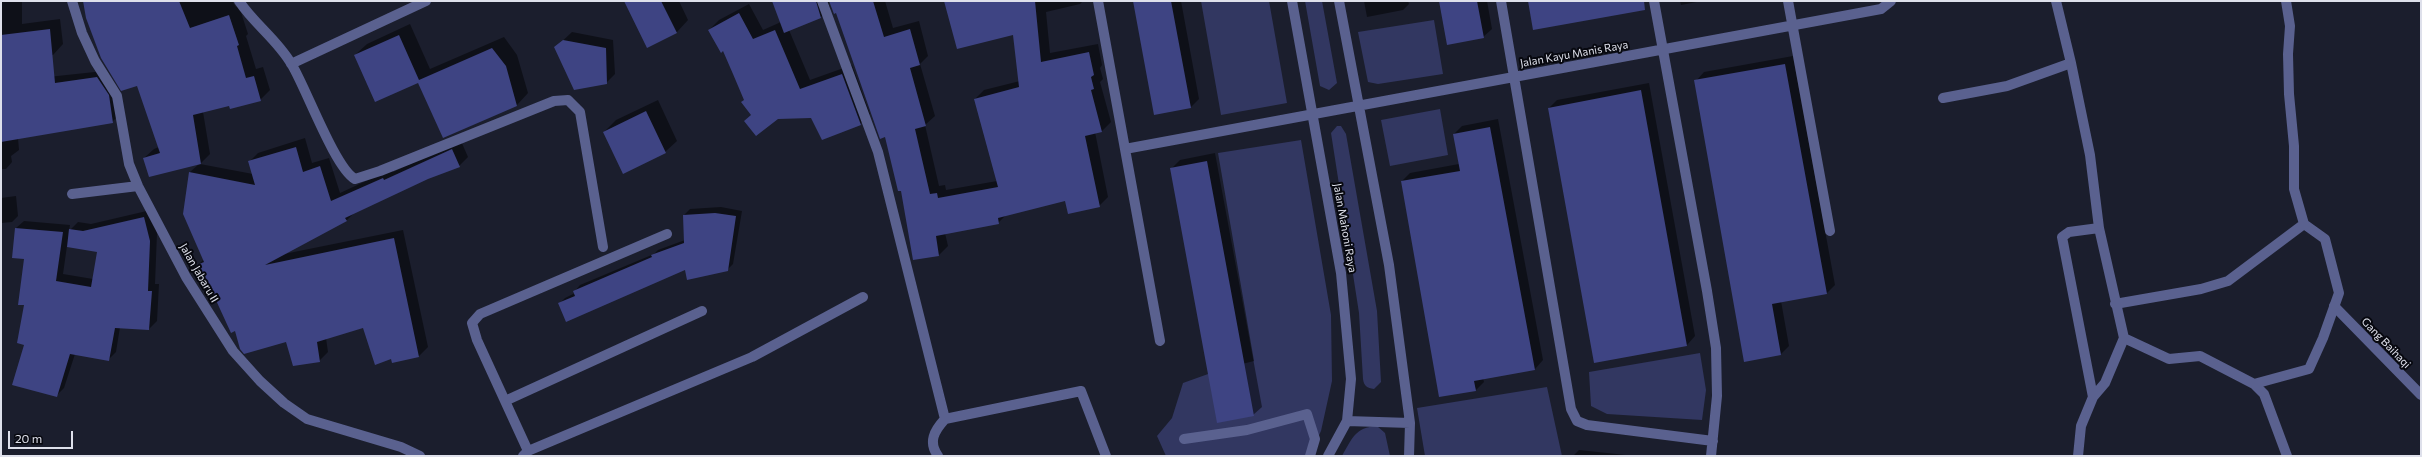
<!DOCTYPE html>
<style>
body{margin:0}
#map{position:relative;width:2422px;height:457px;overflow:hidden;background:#1b1e2d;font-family:Commissioner,sans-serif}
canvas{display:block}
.frame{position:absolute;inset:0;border:2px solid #dee0eb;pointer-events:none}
.scale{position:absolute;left:8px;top:431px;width:65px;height:18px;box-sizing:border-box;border:2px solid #dee0eb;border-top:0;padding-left:5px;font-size:12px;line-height:14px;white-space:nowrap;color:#dee0eb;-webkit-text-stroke:3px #07080f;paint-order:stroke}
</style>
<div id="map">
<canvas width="2422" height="457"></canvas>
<div class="frame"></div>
<div class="scale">20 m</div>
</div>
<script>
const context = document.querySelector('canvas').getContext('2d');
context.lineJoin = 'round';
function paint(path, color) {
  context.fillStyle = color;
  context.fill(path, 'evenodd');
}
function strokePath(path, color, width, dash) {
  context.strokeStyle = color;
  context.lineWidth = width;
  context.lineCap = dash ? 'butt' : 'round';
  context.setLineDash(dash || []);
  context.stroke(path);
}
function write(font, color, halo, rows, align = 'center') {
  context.font = font + ' Commissioner,sans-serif';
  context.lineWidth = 4;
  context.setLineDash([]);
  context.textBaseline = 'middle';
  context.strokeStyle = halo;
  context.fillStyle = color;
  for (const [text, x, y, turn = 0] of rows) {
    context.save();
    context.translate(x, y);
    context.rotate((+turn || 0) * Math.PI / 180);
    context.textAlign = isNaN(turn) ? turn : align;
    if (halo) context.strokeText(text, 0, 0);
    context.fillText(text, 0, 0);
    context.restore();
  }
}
const green = new Path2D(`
 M 1201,1 L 1269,1 L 1287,103 L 1221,115 Z
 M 1305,1 L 1322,1 L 1337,83 L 1329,90 L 1320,86 Z
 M 1434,20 L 1443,74 L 1378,84 L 1368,82 L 1358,32 Z
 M 1440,109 L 1448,155 L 1390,166 L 1381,120 Z
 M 1337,126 L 1341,126 L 1346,134 L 1377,311 L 1381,382 L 1374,389 C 1367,388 1364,386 1363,379 L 1359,313 L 1331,133 Z
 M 1301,140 L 1331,315 L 1332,381 L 1321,431 L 1309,456 L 1166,456 L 1157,436 L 1172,418 L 1183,383 L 1222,369 L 1254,361 L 1218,153 Z
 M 1700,353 L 1706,390 L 1702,420 L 1607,414 L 1591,406 L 1589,372 Z
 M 1547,387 L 1562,456 L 1425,456 L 1417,408 Z
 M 1377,426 L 1385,433 L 1390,456 L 1342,456 C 1352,439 1355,427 1377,426 Z`);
const shadow = new Path2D(`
 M 1,1 L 22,1 L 22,24 L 60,19 L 63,44 L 53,55 L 1,54 Z
 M 85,1 L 232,1 L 236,7 L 239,6 L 248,34 L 246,36 L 256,69 L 263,67 L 270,90 L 260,100 L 229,104 L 203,112 L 210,154 L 200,164 L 253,174 L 249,162 L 258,153 L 305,138 L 312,163 L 329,158 L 340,193 L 392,169 L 393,172 L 461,141 L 468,157 L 459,166 L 428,178 L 354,213 L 347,220 L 284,254 L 403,230 L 428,347 L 419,356 L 393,362 L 392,358 L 364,327 L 326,338 L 328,352 L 319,361 L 286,341 L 236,329 L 198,265 L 204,259 L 190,172 L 199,164 L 144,158 L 154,149 L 159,147 L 137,84 Z
 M 625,1 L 679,1 L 688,20 L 677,32 L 647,46 Z
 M 773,1 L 828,1 L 830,8 L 821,17 L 789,30 L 810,80 L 852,65 L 870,114 L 860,124 L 812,117 L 777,118 L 752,114 L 723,50 L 709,30 L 719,20 L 749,4 L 763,30 L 781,22 Z
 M 830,1 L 885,1 L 893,28 L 919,21 L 928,56 L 920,64 L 935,116 L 925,125 L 939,186 L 945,185 L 946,190 L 997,181 L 975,99 L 984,90 L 1020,81 L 1014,34 L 946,1 L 1083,1 L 1080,4 L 1046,12 L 1050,53 L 1098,44 L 1102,65 L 1100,68 L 1103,79 L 1100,82 L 1111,122 L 1102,131 L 1095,132 L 1108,197 L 1099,206 L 1066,200 L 1007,214 L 998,223 L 945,233 L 948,246 L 939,255 L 902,190 L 886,136 L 837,11 Z
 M 1135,1 L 1181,1 L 1199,99 L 1191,107 Z
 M 1364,1 L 1408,1 L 1409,4 L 1403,10 L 1367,17 Z
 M 1440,1 L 1487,1 L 1492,29 L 1483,37 Z
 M 1680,1 L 1702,1 L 1681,5 Z
 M 410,24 L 430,69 L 504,37 L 517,55 L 528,93 L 517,105 L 443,137 L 418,82 L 355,55 L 367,44 Z
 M 572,32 L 613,40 L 615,74 L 606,83 L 555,48 Z
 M 1793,56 L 1835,285 L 1827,293 L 1781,301 L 1789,346 L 1781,354 L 1696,81 L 1704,72 Z
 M 104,71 L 118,116 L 112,122 L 18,138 L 19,150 L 11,156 L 12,162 L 6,169 L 1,169 L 1,82 Z
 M 1649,83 L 1695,336 L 1687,345 L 1595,362 L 1549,108 L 1557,100 Z
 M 658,100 L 677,141 L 665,152 L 604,132 L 616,120 Z
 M 1498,119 L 1543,360 L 1535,369 L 1483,378 L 1484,382 L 1476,390 L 1402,181 L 1410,173 L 1459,164 L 1454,134 L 1462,126 Z
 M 1215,153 L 1262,407 L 1253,415 L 1172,168 L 1180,160 Z
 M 16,196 L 18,216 L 12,222 L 1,223 L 1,198 Z
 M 721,207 L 742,211 L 733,264 L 727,270 L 686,268 L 559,304 L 565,298 L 575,293 L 575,291 L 580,285 L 654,254 L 658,250 L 685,240 L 684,215 L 690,209 Z
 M 151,210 L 157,233 L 155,284 L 159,284 L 157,321 L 149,329 L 120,327 L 116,352 L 108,360 L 75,354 L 64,388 L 57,395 L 25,344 L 25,258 L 16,228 L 24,221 L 70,225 L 69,231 L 78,222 L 91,224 ZM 67,246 L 98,251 L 93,279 L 63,274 Z
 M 1579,450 L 1635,456 L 1573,456 Z`);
const building = new Path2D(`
 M 83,1 L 179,1 L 190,28 L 229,15 L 239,45 L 237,46 L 246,78 L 254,76 L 261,101 L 230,109 L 229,106 L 193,115 L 201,164 L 149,177 L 143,158 L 160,153 L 137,86 L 121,91 L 101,58 L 86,18 Z
 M 624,1 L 661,1 L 677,33 L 647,48 Z
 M 772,1 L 816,1 L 821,18 L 784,33 Z
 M 829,1 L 873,1 L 884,37 L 910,29 L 920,65 L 910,68 L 926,126 L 915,129 L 930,194 L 937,193 L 938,198 L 998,187 L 974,99 L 1019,87 L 1013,35 L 957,49 L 944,1 L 1035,1 L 1041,62 L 1089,52 L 1094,75 L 1091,77 L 1094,89 L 1091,90 L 1102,132 L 1085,136 L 1100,207 L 1068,214 L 1065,201 L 998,218 L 999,224 L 936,236 L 939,256 L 913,260 L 901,191 L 898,191 L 885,137 L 880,139 L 836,13 L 834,14 Z
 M 1133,1 L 1171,1 L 1191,108 L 1154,115 Z
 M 1439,1 L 1477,1 L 1484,38 L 1447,45 Z
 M 1528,1 L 1644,1 L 1645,10 L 1533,30 Z
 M 739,13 L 753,39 L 775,30 L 800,89 L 842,74 L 861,125 L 822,140 L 811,118 L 778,119 L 756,136 L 744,121 L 751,115 L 741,102 L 744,100 L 733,74 L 723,51 L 721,53 L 708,30 Z
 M 50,29 L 55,83 L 97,77 L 109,95 L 113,123 L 1,142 L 1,35 Z
 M 399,35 L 419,80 L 492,48 L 506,66 L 517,106 L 443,138 L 418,83 L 375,102 L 354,55 Z
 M 563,40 L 606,48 L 607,84 L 574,90 L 554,47 Z
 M 1785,64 L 1827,294 L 1772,304 L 1781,355 L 1744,362 L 1694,80 Z
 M 1641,90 L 1687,346 L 1594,363 L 1548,108 Z
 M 646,111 L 666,153 L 623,174 L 603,132 Z
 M 1490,127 L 1535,370 L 1474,381 L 1476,391 L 1439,397 L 1401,181 L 1460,171 L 1453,134 Z
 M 296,147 L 303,172 L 320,166 L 331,201 L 383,178 L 384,180 L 452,149 L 460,167 L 428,179 L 345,218 L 347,221 L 265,265 L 394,238 L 419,357 L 392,363 L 391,359 L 375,365 L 363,328 L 317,342 L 320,362 L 293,366 L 286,342 L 244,354 L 240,349 L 235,331 L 231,333 L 209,285 L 204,287 L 197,265 L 204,262 L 183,214 L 189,172 L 255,185 L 248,161 Z
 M 1207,161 L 1254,416 L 1217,423 L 1170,168 Z
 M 715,213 L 736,216 L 728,271 L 687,280 L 685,270 L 566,322 L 558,303 L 575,296 L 573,291 L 652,257 L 651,255 L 684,243 L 683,215 Z
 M 144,217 L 150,241 L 148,291 L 152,291 L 149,330 L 115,328 L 109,361 L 70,354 L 57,397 L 12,385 L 24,345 L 17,343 L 24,305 L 18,305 L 24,259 L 12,258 L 15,228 L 63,232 L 56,281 L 91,287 L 97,252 L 67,247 L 69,229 L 83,231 Z`);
const service = new Path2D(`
 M 2334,306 L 2421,395`);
const minor = new Path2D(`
 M 72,1 L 82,33 L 95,61 L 117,96 L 129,164 L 138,186 L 186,277 L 233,351 L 260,381 L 284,403 L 307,419 L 401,447 L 420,456
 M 239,1 C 254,24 278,40 292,65 C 306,88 335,168 355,179 L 380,171 L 554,101 L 568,100 L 580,112 L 603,247
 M 822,1 L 878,152 L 945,419 L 1081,391 L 1106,456
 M 1098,1 L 1160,341
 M 1292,1 L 1341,273 L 1351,379 L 1347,421 L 1328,456
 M 1339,1 L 1389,265 L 1410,423 L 1409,456
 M 1501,1 L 1571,409 L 1577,421 L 1587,425 L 1713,441
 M 1654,1 L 1707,291 L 1716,348 L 1717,396 L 1711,456
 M 1788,1 L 1830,231
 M 2056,1 L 2071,63 L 2090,155 L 2099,228 L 2124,338 L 2105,383 L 2093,397 L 2081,426 L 2078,456
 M 2286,1 L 2290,26 L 2288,54 L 2289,94 L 2294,146 L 2294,189 L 2304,224
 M 291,64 L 426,1
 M 1943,98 L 2007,86 L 2071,63
 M 1125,149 L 1881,9 L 1891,1
 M 72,194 L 138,186
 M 2115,304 L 2201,289 L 2228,281 L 2304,224 L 2325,239 L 2339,293 L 2323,338 L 2309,369 L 2254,384
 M 2124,338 L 2169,359 L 2200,356 L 2254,384 L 2264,394 L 2287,456
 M 2093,397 L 2062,237 L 2069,232 L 2099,228
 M 505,401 L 702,311
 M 1347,421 L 1410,423
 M 1184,439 L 1247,430 L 1307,414 L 1315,439 L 1310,456
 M 528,451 L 752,357 L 863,297
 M 523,456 L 528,451 L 477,340 L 472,323 L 480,314 L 667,234
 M 938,456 C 928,442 934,431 945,419`);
const streetNames = [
 ["Jalan Kayu Manis Raya",1574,54,-10],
 ["Jalan Mahoni Raya",1345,228,80],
 ["Jalan Jabaru II",199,273,60],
 ["Gang Baihaqi",2386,343,46]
];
paint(green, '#323761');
paint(shadow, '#0007');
paint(building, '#3e4483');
strokePath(service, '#5a618f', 10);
strokePath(minor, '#5a618f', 10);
write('11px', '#dee0eb', '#07080f', streetNames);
</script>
